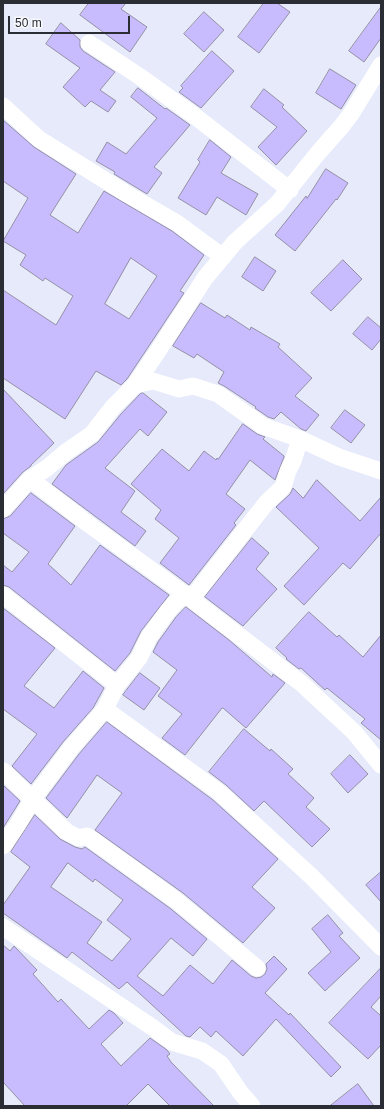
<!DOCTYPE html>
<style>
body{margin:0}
#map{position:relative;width:384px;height:1109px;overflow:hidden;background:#e6eafb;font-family:Helvetica,sans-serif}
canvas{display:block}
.frame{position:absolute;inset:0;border:4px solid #2b2d35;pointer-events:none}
.scale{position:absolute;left:8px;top:16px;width:122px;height:18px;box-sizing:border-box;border:2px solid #2b2d35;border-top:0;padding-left:5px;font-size:12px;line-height:14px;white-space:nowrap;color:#2b2d35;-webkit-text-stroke:3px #f7f8fc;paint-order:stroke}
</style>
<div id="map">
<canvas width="384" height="1109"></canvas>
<div class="frame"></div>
<div class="scale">50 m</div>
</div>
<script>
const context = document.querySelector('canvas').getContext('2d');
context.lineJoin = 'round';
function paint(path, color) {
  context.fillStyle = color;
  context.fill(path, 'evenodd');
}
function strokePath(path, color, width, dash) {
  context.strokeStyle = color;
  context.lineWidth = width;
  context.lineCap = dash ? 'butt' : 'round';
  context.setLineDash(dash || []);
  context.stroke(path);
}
const building = new Path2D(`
 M 89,3 L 126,3 L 121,9 L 147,27 L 130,52 L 80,15 Z
 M 264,3 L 277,3 L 290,12 L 259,53 L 238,37 Z
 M 381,7 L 381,38 L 364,62 L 349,51 Z
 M 204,12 L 224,30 L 204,52 L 184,34 Z
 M 61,23 L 80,40 L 80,47 L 83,51 L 115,72 L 100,90 L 116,101 L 108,112 L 91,101 L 85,107 L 63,87 L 80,68 L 46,44 Z
 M 212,51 L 234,71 L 201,108 L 179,92 L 183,88 L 181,86 Z
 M 330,69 L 356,85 L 341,109 L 316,93 Z
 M 138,88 L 165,109 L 166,108 L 190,125 L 154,167 L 162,173 L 147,194 L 114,174 L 115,172 L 96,161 L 107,142 L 126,154 L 157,118 L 131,97 Z
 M 264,89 L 284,105 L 282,107 L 307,131 L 276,165 L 258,147 L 277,127 L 251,107 Z
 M 3,120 L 34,147 L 76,174 L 50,215 L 78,233 L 104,191 L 172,231 L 204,255 L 180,291 L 184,293 L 127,379 L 121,385 L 96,371 L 65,419 L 3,378 L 3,290 L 56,325 L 73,296 L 45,278 L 43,281 L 20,265 L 26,255 L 3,241 L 28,198 L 3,181 ZM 131,258 L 157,276 L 129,319 L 105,304 Z
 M 210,140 L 231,157 L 221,173 L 258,194 L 246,215 L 217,197 L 206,215 L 178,198 L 200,162 L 198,160 Z
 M 326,169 L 348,183 L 337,200 L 336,199 L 295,251 L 275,235 L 306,196 L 307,198 Z
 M 255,257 L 276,271 L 263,291 L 242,277 Z
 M 343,260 L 362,279 L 331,311 L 311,293 Z
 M 201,303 L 225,318 L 227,315 L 250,330 L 251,327 L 280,344 L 278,347 L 312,378 L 295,396 L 319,415 L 306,431 L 301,429 L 281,412 L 274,419 L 268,417 L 255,408 L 256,407 L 224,386 L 218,383 L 224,372 L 197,354 L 194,358 L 173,346 Z
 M 368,317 L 381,328 L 381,339 L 372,350 L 353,334 Z
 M 3,389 L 54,443 L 31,465 L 31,466 L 23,472 L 3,494 Z
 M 143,393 L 167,412 L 148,436 L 140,429 L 105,468 L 135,491 L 121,512 L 146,531 L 135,546 L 52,484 L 66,465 L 98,442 L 121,414 L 140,394 Z
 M 345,410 L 365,425 L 351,443 L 331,428 Z
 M 243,424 L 257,434 L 265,437 L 263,439 L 284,456 L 284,457 L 275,480 L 250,460 L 226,494 L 245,509 L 234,523 L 236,525 L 189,585 L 160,563 L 179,538 L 155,519 L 161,510 L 131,484 L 162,449 L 189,471 L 204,451 L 216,460 L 217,458 L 218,459 Z
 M 317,480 L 360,521 L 381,497 L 381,533 L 350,569 L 343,563 L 304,605 L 284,586 L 319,548 L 276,507 L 290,494 L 293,488 L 303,498 Z
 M 31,493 L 75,526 L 48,564 L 71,585 L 100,545 L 169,595 L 141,631 L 130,653 L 115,671 L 9,587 L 3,585 L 3,565 L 12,572 L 29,552 L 3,533 L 3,519 L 10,516 Z
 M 252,538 L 269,553 L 256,569 L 277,589 L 243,626 L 205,597 Z
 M 186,607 L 229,640 L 272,677 L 273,674 L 285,683 L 246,728 L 223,708 L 222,708 L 185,755 L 162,738 L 182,714 L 158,696 L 177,670 L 153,652 L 158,642 L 176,617 Z
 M 3,608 L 55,648 L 24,686 L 54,708 L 83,671 L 104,688 L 93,708 L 63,742 L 31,784 L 12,766 L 37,734 L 3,709 Z
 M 309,612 L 337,637 L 339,635 L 363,657 L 381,635 L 381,740 L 361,723 L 365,719 L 327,688 L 325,690 L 301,668 L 299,669 L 286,659 L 287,658 L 276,648 Z
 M 140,673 L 160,688 L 144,710 L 123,695 Z
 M 107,722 L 213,800 L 278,859 L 252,887 L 275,908 L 243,943 L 183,893 L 95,830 L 122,793 L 97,775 L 67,818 L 46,798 L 79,754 Z
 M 244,729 L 270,751 L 271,749 L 293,769 L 288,774 L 314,798 L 306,807 L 330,829 L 312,847 L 264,801 L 254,811 L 226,785 L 209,772 Z
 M 350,755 L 368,774 L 348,793 L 331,774 Z
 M 3,785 L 20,801 L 3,828 Z
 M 35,815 L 60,839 L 75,847 L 82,849 L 85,847 L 171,909 L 207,939 L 193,956 L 171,938 L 137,976 L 163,996 L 190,965 L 213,984 L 232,960 L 251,976 L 256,978 L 261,977 L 265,974 L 267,969 L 266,964 L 274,956 L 287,969 L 265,993 L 289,1015 L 290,1013 L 341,1067 L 331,1077 L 276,1019 L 243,1056 L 216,1031 L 211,1037 L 200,1027 L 190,1037 L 186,1036 L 127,982 L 119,989 L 72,952 L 67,958 L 3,913 L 3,905 L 30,867 L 11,852 ZM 68,863 L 93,882 L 95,879 L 123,900 L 107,920 L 131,939 L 112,961 L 87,943 L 102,922 L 51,887 Z
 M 381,872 L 381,902 L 366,885 Z
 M 328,915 L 343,933 L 339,936 L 360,958 L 325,991 L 308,973 L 331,952 L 312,929 Z
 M 3,945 L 10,951 L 14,946 L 37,970 L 33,974 L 58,1002 L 61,999 L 89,1029 L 109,1010 L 114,1013 L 123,1023 L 101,1044 L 121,1066 L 150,1038 L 167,1050 L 170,1054 L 167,1056 L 171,1062 L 214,1106 L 170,1106 L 148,1084 L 126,1106 L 25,1106 L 3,1082 Z
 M 381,968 L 381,996 L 371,1007 L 381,1016 L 381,1045 L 368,1059 L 329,1023 Z
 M 358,1084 L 374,1106 L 330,1106 Z`);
const minor = new Path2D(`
 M 89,43 L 139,76 L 196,117 L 290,190
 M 3,106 L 39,139 L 127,194 L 177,223 L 223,257
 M 135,385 L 153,381 L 179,389 L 193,386 L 218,394 L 263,426 L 300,439 L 339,457 L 381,471
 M 30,479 L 87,523 L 186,595 L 301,683 L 354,732 L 381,765
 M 3,509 L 30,479 L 47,468 L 66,452 L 92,434 L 113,407 L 135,385 L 160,348 L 205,278 L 235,242 L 277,204 L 318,153 L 341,127 L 351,114 L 381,65
 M 3,595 L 117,685
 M 105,709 L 219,792 L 311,876 L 381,947
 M 3,771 L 67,832 L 79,838 L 87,836 L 177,901 L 257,968
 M 3,846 L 18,824 L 32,800 L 71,748 L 105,709 L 117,685 L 139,658 L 149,637 L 168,611 L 176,602 L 186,595 L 195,594 L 267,502 L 283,487 L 288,471 L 293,461 L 300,439
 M 3,927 L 152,1027 L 172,1042 L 202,1051 L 221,1064 L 240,1092 L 252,1106`);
paint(building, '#c9bcfe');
strokePath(building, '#9390a4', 1);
strokePath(minor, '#fff', 17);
</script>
